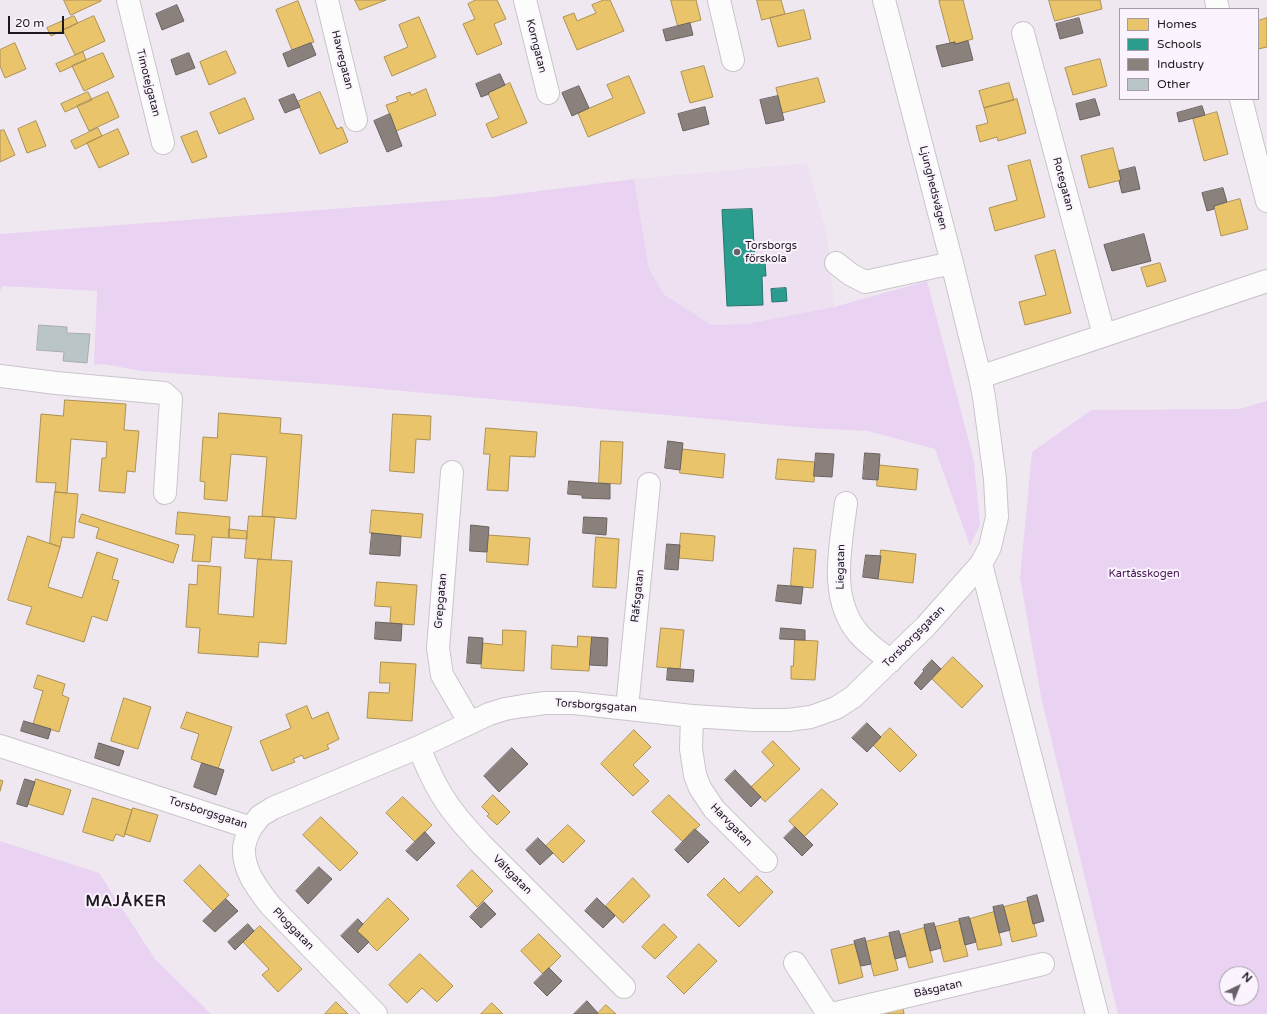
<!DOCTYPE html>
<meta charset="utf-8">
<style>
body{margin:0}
#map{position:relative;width:1267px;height:1014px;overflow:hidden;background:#efe8f1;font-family:"Varela Round",sans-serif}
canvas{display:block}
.legend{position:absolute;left:1119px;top:8px;width:140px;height:92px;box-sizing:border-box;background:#fbf3fd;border:1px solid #a39ca4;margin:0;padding:5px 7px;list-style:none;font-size:12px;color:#1e191f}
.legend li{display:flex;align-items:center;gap:8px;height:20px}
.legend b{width:20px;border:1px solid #a39ca4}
.north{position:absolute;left:1219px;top:966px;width:40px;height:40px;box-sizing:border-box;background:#fbf3fd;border:1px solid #a39ca4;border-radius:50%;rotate:43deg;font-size:11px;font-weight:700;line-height:16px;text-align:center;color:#1e191f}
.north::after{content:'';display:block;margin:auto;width:14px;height:18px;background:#676168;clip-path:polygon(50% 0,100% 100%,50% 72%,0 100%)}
.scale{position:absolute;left:8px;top:16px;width:56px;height:18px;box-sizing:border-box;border:2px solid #1e191f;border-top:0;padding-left:5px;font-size:12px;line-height:14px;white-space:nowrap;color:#1e191f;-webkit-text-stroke:3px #fbf3fd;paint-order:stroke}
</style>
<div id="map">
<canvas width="1267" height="1014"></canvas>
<ul class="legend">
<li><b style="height:11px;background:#e9c46a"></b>Homes</li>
<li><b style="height:11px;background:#2a9d8f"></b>Schools</li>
<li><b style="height:11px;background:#8a817c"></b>Industry</li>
<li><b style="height:11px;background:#b9c5c7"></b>Other</li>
</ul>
<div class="north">N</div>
<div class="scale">20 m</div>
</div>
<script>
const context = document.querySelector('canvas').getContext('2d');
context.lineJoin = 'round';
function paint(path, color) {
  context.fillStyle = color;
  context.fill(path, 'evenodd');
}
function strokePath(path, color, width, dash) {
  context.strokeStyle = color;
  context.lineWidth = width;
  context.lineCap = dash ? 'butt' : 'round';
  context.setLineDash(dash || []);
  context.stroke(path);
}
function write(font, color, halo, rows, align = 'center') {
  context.font = font + ' "Varela Round",sans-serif';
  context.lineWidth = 4;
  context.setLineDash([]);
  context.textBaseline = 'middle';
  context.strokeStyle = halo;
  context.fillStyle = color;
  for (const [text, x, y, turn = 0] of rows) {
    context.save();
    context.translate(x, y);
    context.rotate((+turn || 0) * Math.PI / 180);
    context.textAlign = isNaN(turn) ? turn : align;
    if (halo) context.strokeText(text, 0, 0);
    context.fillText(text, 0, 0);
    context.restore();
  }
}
const built = new Path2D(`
 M 807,163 L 827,234 L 834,307 L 746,324 L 711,325 L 664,293 L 649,269 L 634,179 Z`);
const green = new Path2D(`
 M 634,179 L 649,269 L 664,294 L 711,325 L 746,324 L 834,307 L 927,281 L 974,461 L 980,525 L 970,546 L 935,449 L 868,431 L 809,428 L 337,385 L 141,371 L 103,364 L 94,365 L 97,291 L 2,286 L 0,292 L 0,234 L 491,197 Z
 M 1267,401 L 1267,1014 L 1118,1014 L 1041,697 L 1020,578 L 1032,452 L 1091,410 L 1239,409 ZM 1227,974 L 1251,974 L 1251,998 L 1227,998 Z
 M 0,841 L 99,873 L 155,959 L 211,1014 L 0,1014 Z`);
const homes = new Path2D(`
 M 64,0 L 101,0 L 101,1 L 71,15 Z
 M 355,0 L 386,0 L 360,10 Z
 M 476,0 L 497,0 L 506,19 L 494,24 L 502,44 L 477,55 L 463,24 L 475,19 L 468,4 Z
 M 604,0 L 610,0 L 624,31 L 577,50 L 563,17 L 574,13 L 577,21 L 596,13 L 592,5 Z
 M 671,0 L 696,0 L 701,20 L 678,26 Z
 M 757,0 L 781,0 L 785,14 L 762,20 Z
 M 942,0 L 963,0 L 973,39 L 955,44 L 955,42 L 950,43 L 939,1 Z
 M 1049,0 L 1100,0 L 1102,9 L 1055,21 Z
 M 298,1 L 314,42 L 292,50 L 276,10 Z
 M 804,10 L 811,39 L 778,47 L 770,18 Z
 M 74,16 L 78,23 L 51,36 L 47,28 Z
 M 94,16 L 105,41 L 75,55 L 63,30 Z
 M 419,17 L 436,57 L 392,76 L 384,57 L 408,47 L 399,25 Z
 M 1267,18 L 1267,47 L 1258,49 L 1258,21 Z
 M 15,43 L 26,69 L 5,78 L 0,66 L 0,50 Z
 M 226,51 L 236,73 L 209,85 L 200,62 Z
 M 83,52 L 86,60 L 60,72 L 56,64 Z
 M 103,53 L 114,77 L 84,91 L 72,66 Z
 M 1100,59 L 1107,86 L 1073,95 L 1065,68 Z
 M 704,66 L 713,97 L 690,103 L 681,72 Z
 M 629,76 L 645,113 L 588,137 L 578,113 L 613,98 L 607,85 Z
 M 818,78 L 825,102 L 782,113 L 776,88 Z
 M 510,83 L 527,123 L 492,138 L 486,124 L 499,118 L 488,93 Z
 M 1009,83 L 1014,100 L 984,108 L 979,91 Z
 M 426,89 L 436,115 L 396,131 L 386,105 L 398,101 L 396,97 L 410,92 L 411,95 Z
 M 88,92 L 92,100 L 65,112 L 61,104 Z
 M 108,92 L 119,117 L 89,131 L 77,106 Z
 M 320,92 L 337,129 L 342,127 L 348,142 L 320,154 L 297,102 Z
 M 245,98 L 254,119 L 219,134 L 210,113 Z
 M 1017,99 L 1026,133 L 998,141 L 997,137 L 980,142 L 976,126 L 988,123 L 984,108 Z
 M 1217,112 L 1228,154 L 1204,161 L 1193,119 Z
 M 36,121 L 46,146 L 27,153 L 18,129 Z
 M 98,128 L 102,136 L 75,149 L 71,141 Z
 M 118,129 L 129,154 L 99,168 L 87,143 Z
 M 4,130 L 15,155 L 0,162 L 0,131 Z
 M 197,131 L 207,157 L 192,163 L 181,137 Z
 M 1113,148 L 1121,180 L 1089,188 L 1081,156 Z
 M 1030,160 L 1045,217 L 995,231 L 989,208 L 1017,200 L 1008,166 Z
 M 1240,199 L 1248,229 L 1221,236 L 1214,206 Z
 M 1055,250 L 1071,313 L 1025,325 L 1019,302 L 1046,295 L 1035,256 Z
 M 1160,263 L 1166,281 L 1147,287 L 1141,268 Z
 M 65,400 L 126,404 L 124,430 L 139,431 L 135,472 L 127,471 L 125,493 L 99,491 L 102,458 L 106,458 L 107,442 L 71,439 L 67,493 L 55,492 L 56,483 L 36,482 L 41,414 L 63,416 Z
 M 219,413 L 281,418 L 280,433 L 302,435 L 296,519 L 262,516 L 267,457 L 231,454 L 227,501 L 204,499 L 205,482 L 200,481 L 203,437 L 217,438 Z
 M 393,414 L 431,416 L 430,440 L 416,439 L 414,473 L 390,471 Z
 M 486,428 L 537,432 L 535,457 L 510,456 L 508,491 L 487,490 L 490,454 L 484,454 Z
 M 601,441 L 623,442 L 621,484 L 599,483 Z
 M 682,449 L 725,454 L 723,478 L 680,473 Z
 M 778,459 L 815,462 L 814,482 L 776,479 Z
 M 879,465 L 918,469 L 916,490 L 877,486 Z
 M 55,492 L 78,494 L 74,538 L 62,537 L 60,547 L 50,543 Z
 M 372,510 L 423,514 L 421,538 L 370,533 Z
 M 178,512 L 230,517 L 229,538 L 212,537 L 210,562 L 192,561 L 195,535 L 176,534 Z
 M 82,514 L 179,545 L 173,563 L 96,538 L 99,528 L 79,522 Z
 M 249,516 L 275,517 L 271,560 L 245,558 Z
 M 229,529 L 247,531 L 247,539 L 229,538 Z
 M 681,533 L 715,536 L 713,561 L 679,558 Z
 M 488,535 L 530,538 L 528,565 L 487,562 Z
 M 28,536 L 60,547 L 48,587 L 82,598 L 97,552 L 118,559 L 112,579 L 119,581 L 107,621 L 92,616 L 84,642 L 26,624 L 32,607 L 8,600 Z
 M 596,537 L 619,539 L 616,588 L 593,587 Z
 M 794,548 L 816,550 L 813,588 L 791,586 Z
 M 881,550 L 916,554 L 913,583 L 878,579 Z
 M 258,559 L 292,561 L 286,644 L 259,642 L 258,657 L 198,653 L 200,628 L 186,627 L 189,584 L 197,585 L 198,565 L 221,567 L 218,614 L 253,617 Z
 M 377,582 L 417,585 L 414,625 L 390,623 L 391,607 L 375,606 Z
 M 661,628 L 684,630 L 680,669 L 657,667 Z
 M 503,630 L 526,631 L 524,671 L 481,668 L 483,643 L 502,645 Z
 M 578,636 L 592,637 L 589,671 L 551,669 L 552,645 L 577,647 Z
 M 795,640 L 818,641 L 815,680 L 791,679 L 791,666 L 793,666 Z
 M 953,657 L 983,686 L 962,708 L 932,679 Z
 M 381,662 L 416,664 L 412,721 L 367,718 L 369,692 L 389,693 L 390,683 L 380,683 Z
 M 38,675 L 65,684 L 62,695 L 69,698 L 59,732 L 33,724 L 43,691 L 34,688 Z
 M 124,698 L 151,707 L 138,749 L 111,741 Z
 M 307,706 L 312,719 L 328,712 L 339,739 L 327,745 L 329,749 L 304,759 L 302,755 L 293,759 L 295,762 L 272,771 L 260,741 L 291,728 L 286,715 Z
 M 187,712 L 232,727 L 218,769 L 191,759 L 199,734 L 181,728 Z
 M 890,728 L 917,755 L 900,772 L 873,745 Z
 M 634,730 L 651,747 L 633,765 L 649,781 L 633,796 L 601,764 Z
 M 773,741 L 800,769 L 765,802 L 751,787 L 774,765 L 762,752 Z
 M 36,779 L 71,790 L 63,815 L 28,804 Z
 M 0,780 L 3,781 L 0,791 Z
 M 822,789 L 838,804 L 804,837 L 789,821 Z
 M 493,795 L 510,812 L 497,825 L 487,816 L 489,814 L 482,807 Z
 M 669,795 L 700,825 L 683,842 L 652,812 Z
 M 403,797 L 432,825 L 415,842 L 386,813 Z
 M 93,798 L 132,810 L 124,837 L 116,834 L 113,841 L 83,832 Z
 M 133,808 L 158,815 L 150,842 L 125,834 Z
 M 321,817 L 358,853 L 340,871 L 303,835 Z
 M 568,825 L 585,841 L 563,863 L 546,846 Z
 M 200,865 L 229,895 L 213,911 L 184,881 Z
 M 472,870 L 493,891 L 477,907 L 457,886 Z
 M 757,876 L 773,892 L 739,927 L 707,895 L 724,878 L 739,893 Z
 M 633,878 L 650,896 L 623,923 L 606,906 Z
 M 388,898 L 409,919 L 377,951 L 357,931 Z
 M 1028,901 L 1037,936 L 1012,942 L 1004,907 Z
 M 994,912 L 1002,945 L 978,950 L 970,919 Z
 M 959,921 L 968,956 L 944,962 L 935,927 Z
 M 664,924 L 677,937 L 655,959 L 642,947 Z
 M 260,926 L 302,969 L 278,992 L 262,975 L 269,969 L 243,942 Z
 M 924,928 L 933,962 L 909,968 L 900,935 Z
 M 539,934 L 561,956 L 543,974 L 521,951 Z
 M 890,936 L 898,970 L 874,976 L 865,942 Z
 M 699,944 L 717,961 L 684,994 L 667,977 Z
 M 855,944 L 863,977 L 839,984 L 831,950 Z
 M 420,954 L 453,986 L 437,1002 L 422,988 L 407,1003 L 389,985 Z
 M 336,1002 L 348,1014 L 325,1014 Z
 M 492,1003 L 503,1014 L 481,1014 Z
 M 606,1005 L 616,1014 L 597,1014 Z
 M 903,1008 L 904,1014 L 873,1014 Z`);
const schools = new Path2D(`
 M 752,209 L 755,262 L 765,262 L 766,276 L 762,276 L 763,305 L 727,306 L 722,210 Z
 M 786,288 L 787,301 L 772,302 L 771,289 Z`);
const industry = new Path2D(`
 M 177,5 L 184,21 L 162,30 L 156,14 Z
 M 1079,18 L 1083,33 L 1060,39 L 1056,24 Z
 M 690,23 L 693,35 L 666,41 L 663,30 Z
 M 968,41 L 973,60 L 942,67 L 936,46 L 955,42 L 955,44 Z
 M 311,43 L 316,55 L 288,67 L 283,54 Z
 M 189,53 L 195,68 L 176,75 L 171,60 Z
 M 500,74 L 505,85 L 488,93 L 489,94 L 481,97 L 476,84 Z
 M 579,86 L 589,108 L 572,116 L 562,93 Z
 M 294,94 L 300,107 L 285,113 L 279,100 Z
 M 778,96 L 784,120 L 766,124 L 760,100 Z
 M 1095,99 L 1100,115 L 1080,120 L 1076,104 Z
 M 1202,106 L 1205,115 L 1179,122 L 1177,113 Z
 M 705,107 L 709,124 L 683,131 L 678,114 Z
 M 390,114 L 402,146 L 387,152 L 374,121 Z
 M 1135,167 L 1140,189 L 1122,193 L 1119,181 L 1121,180 L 1119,171 Z
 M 1223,188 L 1227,202 L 1214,206 L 1214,209 L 1207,211 L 1202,193 Z
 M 1144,234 L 1151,261 L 1112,271 L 1104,245 Z
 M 668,441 L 683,443 L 680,470 L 665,468 Z
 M 816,453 L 834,454 L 832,477 L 814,476 Z
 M 865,453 L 880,454 L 878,480 L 863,479 Z
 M 569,481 L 610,484 L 610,499 L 582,498 L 582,495 L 568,494 Z
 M 584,517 L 607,518 L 606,535 L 583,533 Z
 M 471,525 L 489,527 L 487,552 L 470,551 Z
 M 372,533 L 401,536 L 400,556 L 370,554 Z
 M 667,544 L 680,545 L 678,570 L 665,569 Z
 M 866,555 L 881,556 L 878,579 L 863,577 Z
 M 778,585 L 803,587 L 801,604 L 776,601 Z
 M 376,622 L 402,624 L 401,641 L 375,639 Z
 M 781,628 L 805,630 L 805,640 L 780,639 Z
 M 469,637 L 483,638 L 481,664 L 467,663 Z
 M 592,637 L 608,638 L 607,666 L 590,665 Z
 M 932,660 L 941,669 L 921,690 L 914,683 L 924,671 L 923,670 Z
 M 668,668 L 694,670 L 693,682 L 667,680 Z
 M 24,721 L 51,729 L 48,739 L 21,731 Z
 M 867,723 L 881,737 L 867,752 L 852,738 Z
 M 99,743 L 124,751 L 119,766 L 95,758 Z
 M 512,748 L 528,764 L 499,792 L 484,776 Z
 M 202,763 L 224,770 L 216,795 L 194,787 Z
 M 735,770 L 761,797 L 751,807 L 725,780 Z
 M 25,779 L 35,782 L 27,807 L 17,804 Z
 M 795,827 L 813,845 L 802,856 L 784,838 Z
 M 695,829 L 709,842 L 688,863 L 675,850 Z
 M 425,832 L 435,843 L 417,861 L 406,851 Z
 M 538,838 L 553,853 L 540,865 L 526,850 Z
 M 319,867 L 332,879 L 308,904 L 296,891 Z
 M 1037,895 L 1044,921 L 1033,924 L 1027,898 Z
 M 597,898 L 615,916 L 603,928 L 585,911 Z
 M 226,899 L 238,911 L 215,932 L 203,921 Z
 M 484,902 L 496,914 L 481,928 L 470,917 Z
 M 1003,905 L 1010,930 L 999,933 L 993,907 Z
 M 969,917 L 976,942 L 965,945 L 959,919 Z
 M 358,919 L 363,924 L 357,931 L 369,942 L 358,953 L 341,936 Z
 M 934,923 L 941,948 L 930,951 L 924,925 Z
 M 248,924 L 254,931 L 235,950 L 228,942 Z
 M 899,931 L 906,956 L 895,959 L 889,933 Z
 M 865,938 L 871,964 L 861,966 L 854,941 Z
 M 549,968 L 562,981 L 547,996 L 534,983 Z
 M 587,1001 L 598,1013 L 597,1014 L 574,1014 Z`);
const building = new Path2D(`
 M 39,325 L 67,327 L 67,333 L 90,334 L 87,363 L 63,361 L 64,352 L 37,350 Z`);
const minor = new Path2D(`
 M 128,0 L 163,143
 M 327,0 L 356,120
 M 525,0 L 548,93
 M 719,0 L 733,60
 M 1216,0 L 1218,9
 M 1023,33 L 1104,335
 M 1241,99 L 1267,201
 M 836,263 L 850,274 L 865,282 L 952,263
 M 0,376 L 56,383 L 164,393 L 171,399 L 165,493
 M 980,377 L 1267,281
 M 452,472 L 438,648 L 442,675 L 470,723
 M 846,503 C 841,545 828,597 858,633 C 867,644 879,652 891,661
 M 981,564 L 1097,1014
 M 627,708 L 649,484
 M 692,716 L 691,749 L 695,775 L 700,788 L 714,809 L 766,861
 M 0,746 L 251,828 L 260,816 L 273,808 L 419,747 L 489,714 L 505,709 L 523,706 L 545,703 L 574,703 L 692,716 L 754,720 L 788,720 L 811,717 L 836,708 L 853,697 L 926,626 L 981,564 L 990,547 L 997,517 L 995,479 L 984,397 L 980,377 L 952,263 L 884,0
 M 419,747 C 427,768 436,788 449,806 C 458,819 470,832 481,844 L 624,987
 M 251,828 C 248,834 244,842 244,849 C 243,871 258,889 270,905 L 376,1014
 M 795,963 L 828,1014
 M 832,1014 L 1043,964`);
const markers = [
 [737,252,4,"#676168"]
];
const streetNames = [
 ["Korngatan",536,46,76],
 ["Havregatan",342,60,76],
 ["Timotejgatan",148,83,76],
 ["Rotegatan",1063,184,75],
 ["Ljunghedsvägen",933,188,76],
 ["Liegatan",841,567,-89],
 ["Räfsgatan",638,596,-84],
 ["Grepgatan",441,601,-85],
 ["Torsborgsgatan",914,637,-45],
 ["Torsborgsgatan",596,706,4],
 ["Torsborgsgatan",208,813,18],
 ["Harvgatan",731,825,46],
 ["Vältgatan",512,875,45],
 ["Ploggatan",293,929,46],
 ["Båsgatan",938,989,-13]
];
const poiNames = [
 ["Torsborgs",745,246],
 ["förskola",745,259]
];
const parkNames = [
 ["Kartåsskogen",1144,574]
];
const districtNames = [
 ["MAJÅKER",126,902]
];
paint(built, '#ede0f1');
paint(green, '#ead3f2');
paint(homes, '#e9c46a');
strokePath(homes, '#ac9154', 1);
paint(schools, '#2a9d8f');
strokePath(schools, '#26756d', 1);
paint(industry, '#8a817c');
strokePath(industry, '#6a6260', 1);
paint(building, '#b9c5c7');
strokePath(building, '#aaacae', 1);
strokePath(minor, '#cac4cb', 24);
strokePath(minor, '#fdfcfd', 22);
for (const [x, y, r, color] of markers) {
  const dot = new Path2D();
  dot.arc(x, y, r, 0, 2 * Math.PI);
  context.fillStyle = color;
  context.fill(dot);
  strokePath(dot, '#fbf3fd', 1.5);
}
write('11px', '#1e191f', '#fbf3fd', streetNames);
write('11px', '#1e191f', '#fbf3fd', poiNames, 'left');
write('11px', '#441652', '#fbf3fd', parkNames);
context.letterSpacing = '1px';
write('bold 15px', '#1e191f', '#fbf3fd', districtNames);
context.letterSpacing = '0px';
</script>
